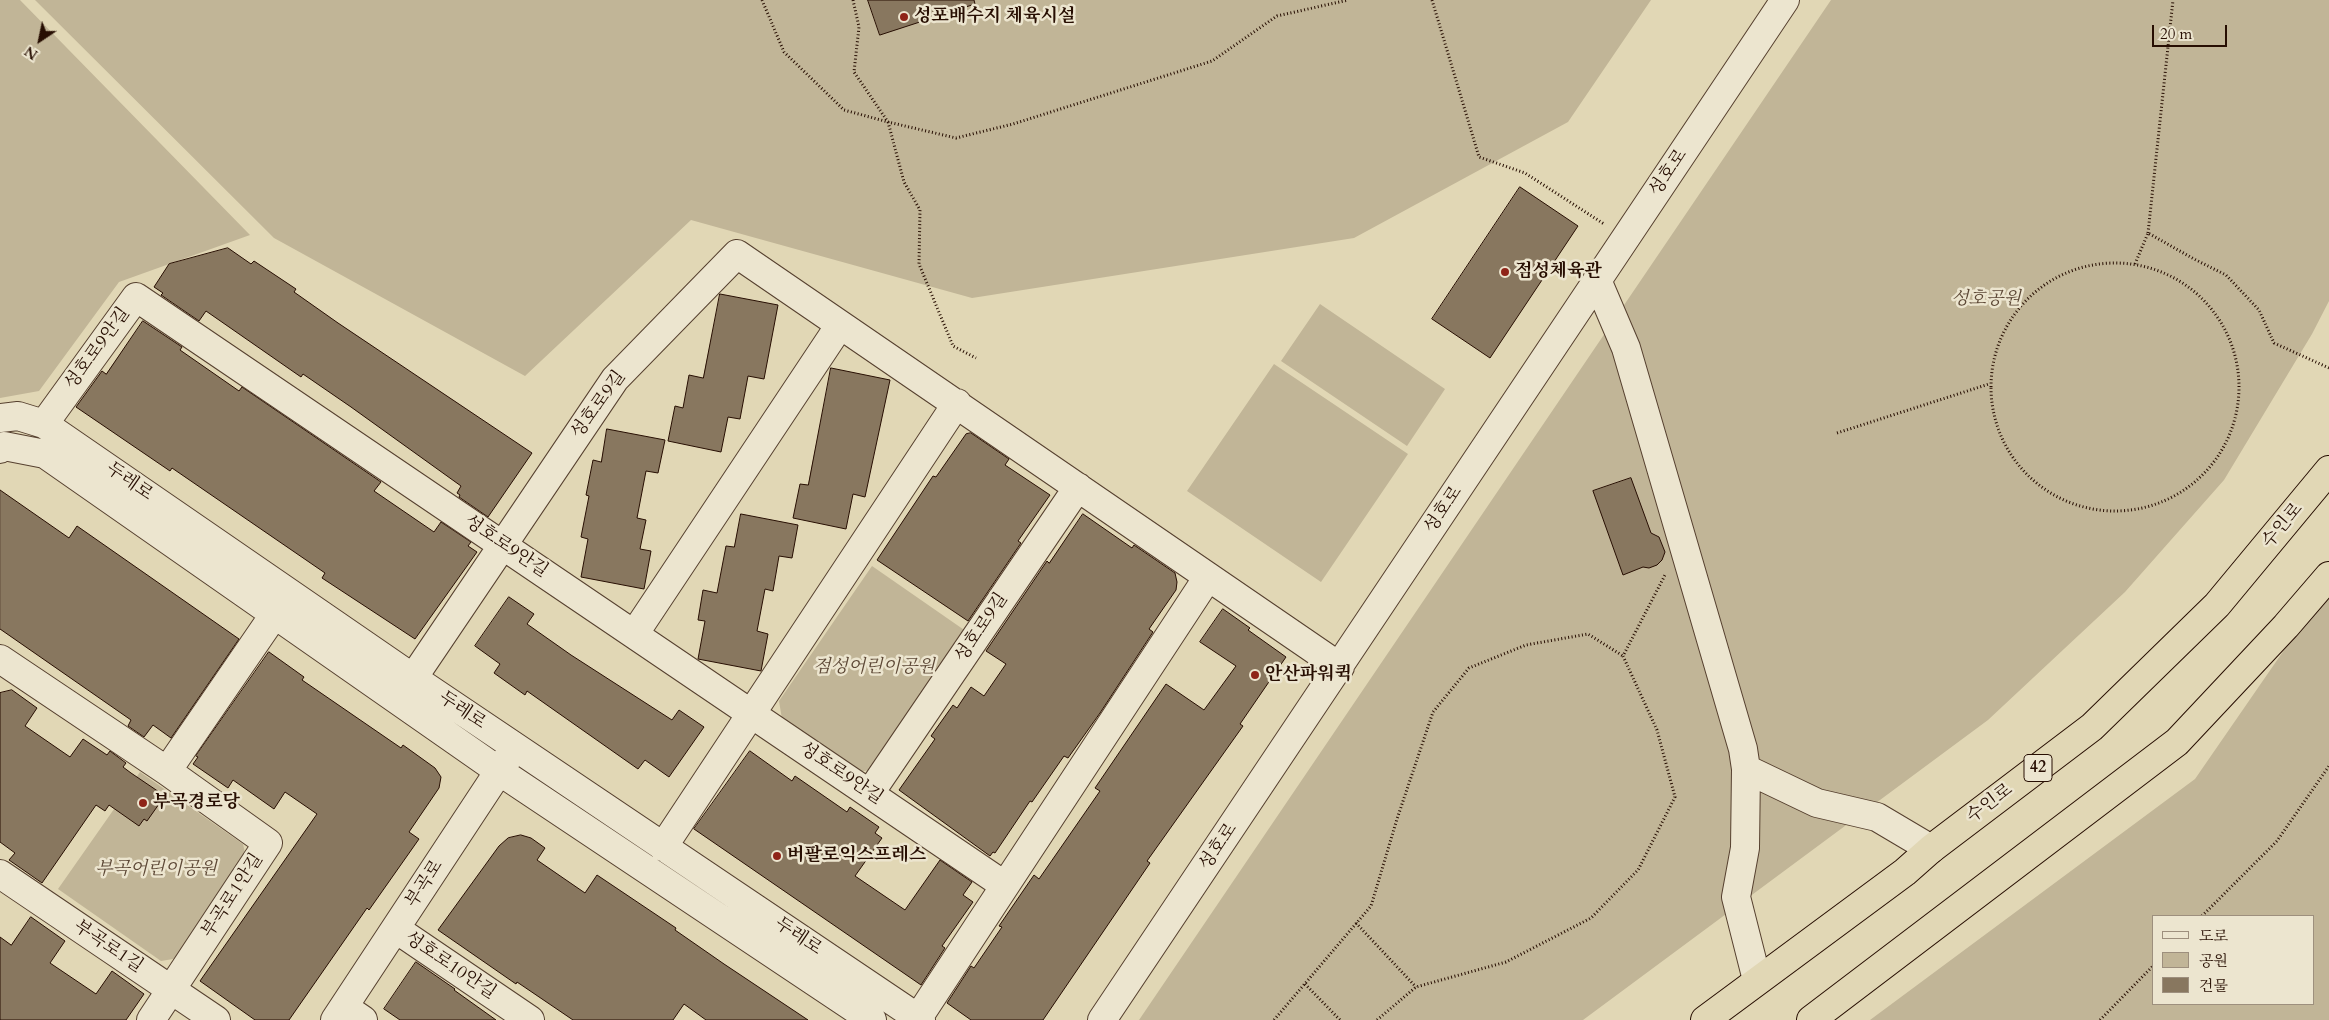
<!DOCTYPE html>
<meta charset="utf-8">
<style>
body{margin:0}
#map{position:relative;width:2329px;height:1020px;overflow:hidden;background:#e1d7b5;font-family:Cardo,"Noto Serif KR",serif}
canvas{display:block}
.legend{position:absolute;left:2152px;top:915px;width:162px;height:90px;box-sizing:border-box;background:#ece5cf;border:1px solid #9d8f7d;margin:0;padding:6px 9px;list-style:none;font-size:15px;color:#270e02}
.legend li{display:flex;align-items:center;gap:10px;height:25px}
.legend b{width:25px;border:1px solid #9d8f7d}
.north{position:absolute;left:15px;top:15px;width:50px;height:50px;-webkit-text-stroke:4px #ece5cf;paint-order:stroke;rotate:214deg;font-size:14px;font-weight:700;line-height:20px;text-align:center;color:#270e02}
.north::after{content:'';display:block;margin:auto;width:18px;height:22px;background:#270e02;clip-path:polygon(50% 0,100% 100%,50% 72%,0 100%)}
.scale{position:absolute;left:2152px;top:25px;width:75px;height:22px;box-sizing:border-box;border:2px solid #270e02;border-top:0;padding-left:6px;font-size:15px;line-height:18px;white-space:nowrap;color:#270e02;-webkit-text-stroke:4px #ece5cf;paint-order:stroke}
</style>
<div id="map">
<canvas width="2329" height="1020"></canvas>
<ul class="legend">
<li><b style="height:6px;background:#ece5cf"></b>도로</li>
<li><b style="height:14px;background:#c1b597"></b>공원</li>
<li><b style="height:14px;background:#88775f"></b>건물</li>
</ul>
<div class="north">N</div>
<div class="scale">20 m</div>
</div>
<script>
const context = document.querySelector('canvas').getContext('2d');
context.lineJoin = 'round';
function paint(path, color) {
  context.fillStyle = color;
  context.fill(path, 'evenodd');
}
function strokePath(path, color, width, dash) {
  context.strokeStyle = color;
  context.lineWidth = width;
  context.lineCap = dash ? 'butt' : 'round';
  context.setLineDash(dash || []);
  context.stroke(path);
}
function write(font, color, halo, rows, align = 'center') {
  context.font = font + ' Cardo,"Noto Serif KR",serif';
  context.lineWidth = 5;
  context.setLineDash([]);
  context.textBaseline = 'middle';
  context.strokeStyle = halo;
  context.fillStyle = color;
  for (const [text, x, y, turn = 0] of rows) {
    context.save();
    context.translate(x, y);
    context.rotate((+turn || 0) * Math.PI / 180);
    context.textAlign = isNaN(turn) ? turn : align;
    if (halo) context.strokeText(text, 0, 0);
    context.fillText(text, 0, 0);
    context.restore();
  }
}
const green = new Path2D(`
 M 0,0 L 20,0 L 250,235 L 119,282 L 39,391 L 0,398 Z
 M 35,0 L 1651,0 L 1568,122 L 1354,238 L 972,298 L 691,220 L 525,376 L 274,238 Z
 M 1831,0 L 2329,0 L 2329,301 L 2312,334 L 2224,480 L 2125,592 L 1988,720 L 1583,1020 L 1139,1020 Z
 M 1320,304 L 1445,389 L 1407,446 L 1281,361 Z
 M 1274,364 L 1408,454 L 1321,582 L 1187,491 Z
 M 872,566 L 970,634 L 877,769 L 858,772 L 782,719 L 779,701 Z
 M 2329,585 L 2329,1020 L 1870,1020 L 2195,779 ZM 2153,916 L 2313,916 L 2313,1004 L 2153,1004 Z
 M 140,772 L 243,844 L 247,862 L 179,958 L 161,961 L 58,889 Z`);
const building = new Path2D(`
 M 868,0 L 974,0 L 975,4 L 880,35 Z
 M 1520,187 L 1578,226 L 1490,358 L 1432,319 Z
 M 228,248 L 251,264 L 254,261 L 296,289 L 294,292 L 338,323 L 532,453 L 488,517 L 459,497 L 460,495 L 457,493 L 461,486 L 351,407 L 303,374 L 301,377 L 206,311 L 199,321 L 161,295 L 163,293 L 154,287 L 169,264 Z
 M 720,294 L 778,305 L 764,379 L 748,376 L 740,419 L 728,417 L 721,452 L 668,441 L 675,406 L 683,408 L 689,375 L 703,378 Z
 M 143,321 L 182,347 L 180,350 L 239,391 L 242,387 L 381,482 L 374,491 L 434,532 L 441,522 L 471,542 L 468,546 L 477,552 L 415,639 L 322,578 L 325,573 L 172,468 L 170,471 L 76,407 L 102,371 L 106,374 Z
 M 831,368 L 890,380 L 865,497 L 853,494 L 846,529 L 793,518 L 800,484 L 808,485 Z
 M 607,429 L 665,440 L 658,473 L 646,471 L 637,518 L 646,520 L 640,549 L 651,551 L 644,589 L 581,577 L 588,539 L 581,537 L 589,496 L 586,495 L 593,460 L 601,462 Z
 M 971,433 L 1009,459 L 1005,465 L 1050,495 L 1018,541 L 1021,543 L 968,621 L 877,560 L 933,476 L 936,477 L 966,434 Z
 M 1631,478 L 1651,533 L 1659,537 L 1665,552 L 1662,560 L 1657,565 L 1649,568 L 1643,567 L 1623,575 L 1593,491 Z
 M 0,490 L 69,538 L 77,526 L 239,639 L 171,738 L 153,725 L 144,737 L 128,726 L 131,720 L 0,629 Z
 M 741,514 L 798,525 L 792,558 L 779,556 L 773,591 L 765,589 L 757,631 L 768,634 L 761,671 L 698,659 L 705,621 L 698,620 L 703,590 L 717,593 L 726,546 L 734,547 Z
 M 1083,514 L 1132,548 L 1134,545 L 1175,573 L 1177,582 L 1176,590 L 1149,629 L 1153,632 L 1100,713 L 1068,758 L 1064,756 L 1032,802 L 1030,801 L 995,853 L 993,852 L 990,856 L 899,790 L 935,739 L 931,736 L 953,705 L 957,708 L 971,687 L 984,696 L 1006,664 L 986,651 L 1047,561 L 1049,563 Z
 M 509,597 L 534,614 L 527,624 L 571,655 L 672,720 L 679,710 L 704,727 L 669,777 L 645,760 L 638,769 L 527,691 L 525,695 L 494,673 L 500,664 L 475,646 Z
 M 1223,609 L 1250,628 L 1248,630 L 1286,657 L 1240,724 L 1243,726 L 1147,861 L 1150,863 L 1043,1020 L 971,1020 L 947,1003 L 971,966 L 974,968 L 1002,927 L 999,926 L 1034,875 L 1039,879 L 1100,791 L 1095,788 L 1166,684 L 1204,710 L 1236,666 L 1200,642 Z
 M 269,652 L 304,677 L 302,680 L 401,748 L 403,745 L 435,768 L 441,777 L 439,788 L 409,832 L 419,839 L 369,910 L 367,908 L 289,1020 L 255,1020 L 200,981 L 317,814 L 285,792 L 274,809 L 233,780 L 228,788 L 193,764 L 198,757 L 196,756 Z
 M 12,690 L 37,708 L 25,726 L 70,757 L 83,739 L 107,755 L 110,751 L 126,763 L 123,767 L 131,773 L 162,794 L 156,802 L 159,804 L 147,821 L 144,819 L 139,826 L 109,805 L 105,811 L 96,805 L 42,883 L 9,860 L 15,853 L 0,842 L 0,693 Z
 M 750,751 L 792,781 L 795,776 L 847,812 L 850,807 L 879,827 L 875,833 L 882,838 L 855,876 L 905,910 L 940,860 L 972,882 L 963,895 L 973,902 L 942,946 L 945,948 L 921,985 L 694,829 Z
 M 521,835 L 531,838 L 545,848 L 537,860 L 585,893 L 597,875 L 676,928 L 675,930 L 724,964 L 808,1020 L 706,1020 L 684,1004 L 673,1020 L 573,1020 L 517,982 L 516,984 L 438,930 L 499,846 L 508,838 Z
 M 31,917 L 65,941 L 50,963 L 96,994 L 112,971 L 144,994 L 126,1020 L 0,1020 L 0,937 L 11,945 Z
 M 416,962 L 455,989 L 454,990 L 496,1020 L 400,1020 L 384,1009 Z`);
const path = new Path2D(`
 M 762,0 L 784,52 L 844,110 L 888,122 L 904,182 L 920,210 L 919,264 L 953,346 L 976,358
 M 853,0 L 859,27 L 854,72 L 888,122 L 956,138 L 1013,124 L 1212,61 L 1277,16 L 1348,0
 M 1432,0 L 1479,157 L 1525,173 L 1604,224
 M 2148,233 L 2173,0
 M1991 387a124 124 0 1 1 248 0a124 124 0 1 1-248 0Z
 M 2135,264 L 2148,233 L 2194,259 L 2226,275 L 2259,310 L 2274,343 L 2329,368
 M 1837,433 L 1989,384
 M 2202,916 L 2277,841 L 2329,766
 M 1356,923 L 1416,987
 M 1305,984 L 1340,1020
 M 1274,1020 L 1371,906 L 1397,819 L 1433,712 L 1469,668 L 1526,645 L 1588,634 L 1623,656
 M 1377,1020 L 1416,987 L 1506,962 L 1591,918 L 1638,870 L 1675,797 L 1657,730 L 1623,656 L 1665,575
 M 2100,1020 L 2153,966`);
const minor = new Path2D(`
 M 1597,280 L 1626,348 L 1743,749 L 1746,769
 M 0,418 L 18,416 L 44,424 L 413,678 L 921,1020
 M 44,424 L 136,297 L 1004,885
 M 0,449 L 4,446 L 45,454 L 499,771 L 872,1020
 M 635,633 L 840,325
 M 0,659 L 167,771 L 268,843 L 151,1020
 M 413,678 L 615,379 L 737,254 L 1340,667
 M 167,771 L 274,615
 M 870,793 L 1078,487
 M 663,847 L 957,403
 M 0,874 L 216,1020
 M 396,929 L 530,1020
 M 1757,980 L 1736,897 L 1745,848 L 1746,769 L 1817,803 L 1877,817 L 1931,849
 M 344,1007 L 363,1020
 M 918,1018 L 1208,577
 M 335,1020 L 509,756
 M 1102,1020 L 1785,0`);
const highway = new Path2D(`
 M 1705,1020 L 1905,872 L 1931,849 L 2092,727 L 2217,605 L 2329,470
 M 1811,1020 L 2177,742 L 2286,626 L 2329,576`);
const markers = [
 [904,17,5,"#8f2418"],
 [1505,272,5,"#8f2418"],
 [1255,675,5,"#8f2418"],
 [143,803,5,"#8f2418"],
 [777,856,5,"#8f2418"]
];
const shields = [
 [2038,768,28]
];
const shieldNames = [
 ["42",2038,768]
];
const poiNames = [
 ["성포배수지 체육시설",914,17],
 ["점성체육관",1515,272],
 ["안산파워퀵",1265,675],
 ["부곡경로당",153,803],
 ["버팔로익스프레스",787,856]
];
const streetNames = [
 ["성호로",1669,173,-56],
 ["성호로9안길",98,349,-54],
 ["성호로9길",599,405,-54],
 ["두레로",129,482,35],
 ["성호로",1444,510,-56],
 ["수인로",2283,526,-50],
 ["성호로9안길",506,547,34],
 ["성호로9길",982,628,-56],
 ["두레로",462,711,34],
 ["성호로9안길",841,774,34],
 ["수인로",1990,804,-37],
 ["성호로",1219,847,-56],
 ["부곡로",425,884,-57],
 ["부곡로1안길",233,896,-57],
 ["두레로",798,937,34],
 ["부곡로1길",108,947,34],
 ["성호로10안길",450,966,34]
];
const parkNames = [
 ["성호공원",1986,300],
 ["점성어린이공원",874,668],
 ["부곡어린이공원",156,870]
];
paint(green, '#c1b597');
paint(building, '#88775f');
strokePath(building, '#270e02', 1);
strokePath(minor, '#56402f', 30);
strokePath(highway, '#270e02', 30);
strokePath(path, '#270e02', 3, [1, 2.5]);
strokePath(minor, '#ece5cf', 28);
strokePath(highway, '#e1d7b5', 28);
for (const [x, y, r, color] of markers) {
  const dot = new Path2D();
  dot.arc(x, y, r, 0, 2 * Math.PI);
  context.fillStyle = color;
  context.fill(dot);
  strokePath(dot, '#ece5cf', 2);
}
for (const [x, y, w] of shields) {
  const box = new Path2D();
  box.roundRect(x - w / 2, y - 13.5, w, 27, 4);
  context.fillStyle = '#ece5cf';
  context.fill(box);
  strokePath(box, '#270e02', 1);
}
write('bold 16px', '#270e02', null, shieldNames);
write('bold 18px', '#270e02', '#ece5cf', poiNames, 'left');
write('18px', '#270e02', '#ece5cf', streetNames);
write('italic 18px', '#5d4836', '#ece5cf', parkNames);
</script>
